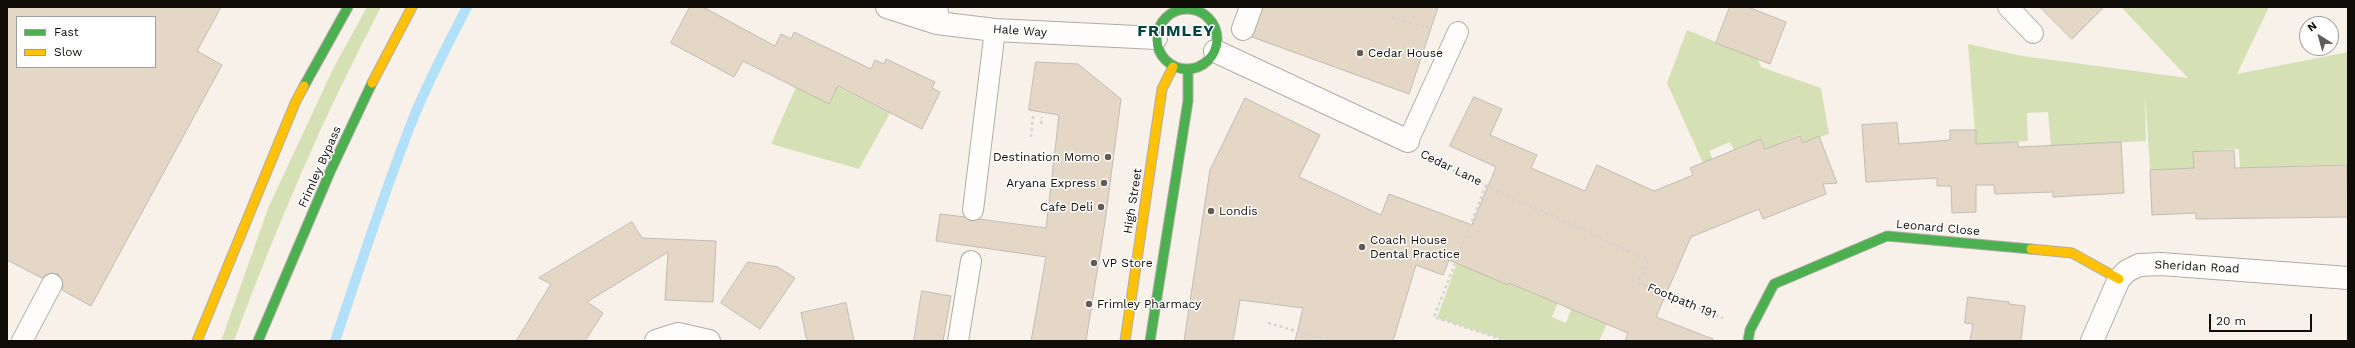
<!DOCTYPE html>
<style>
body{margin:0}
#map{position:relative;width:2355px;height:348px;overflow:hidden;background:#f8f1e9;font-family:"Work Sans",sans-serif}
canvas{display:block}
.frame{position:absolute;inset:0;border:8px solid #100c07;pointer-events:none}
.legend{position:absolute;left:16px;top:16px;width:140px;height:52px;box-sizing:border-box;background:#fff;border:1px solid #9f9e9c;margin:0;padding:5px 7px;list-style:none;font-size:12px;color:#100c07}
.legend li{display:flex;align-items:center;gap:8px;height:20px}
.legend b{width:20px;border:1px solid #9f9e9c}
.north{position:absolute;left:2299px;top:16px;width:40px;height:40px;box-sizing:border-box;background:#fff;border:1px solid #9f9e9c;border-radius:50%;rotate:323deg;font-size:11px;font-weight:700;line-height:16px;text-align:center;color:#100c07}
.north::after{content:'';display:block;margin:auto;width:14px;height:18px;background:#615c56;clip-path:polygon(50% 0,100% 100%,50% 72%,0 100%)}
.scale{position:absolute;left:2209px;top:314px;width:103px;height:18px;box-sizing:border-box;border:2px solid #100c07;border-top:0;padding-left:5px;font-size:12px;line-height:14px;white-space:nowrap;color:#100c07;-webkit-text-stroke:3px #fff;paint-order:stroke}
</style>
<div id="map">
<canvas width="2355" height="348"></canvas>
<div class="frame"></div>
<ul class="legend">
<li><b style="height:5px;background:#4caf50"></b>Fast</li>
<li><b style="height:5px;background:#ffc107"></b>Slow</li>
</ul>
<div class="north">N</div>
<div class="scale">20 m</div>
</div>
<script>
const context = document.querySelector('canvas').getContext('2d');
context.lineJoin = 'round';
function paint(path, color) {
  context.fillStyle = color;
  context.fill(path, 'evenodd');
}
function strokePath(path, color, width, dash) {
  context.strokeStyle = color;
  context.lineWidth = width;
  context.lineCap = dash ? 'butt' : 'round';
  context.setLineDash(dash || []);
  context.stroke(path);
}
function write(font, color, halo, rows, align = 'center') {
  context.font = font + ' "Work Sans",sans-serif';
  context.lineWidth = 3;
  context.setLineDash([]);
  context.textBaseline = 'middle';
  context.strokeStyle = halo;
  context.fillStyle = color;
  for (const [text, x, y, turn = 0] of rows) {
    context.save();
    context.translate(x, y);
    context.rotate((+turn || 0) * Math.PI / 180);
    context.textAlign = isNaN(turn) ? turn : align;
    if (halo) context.strokeText(text, 0, 0);
    context.fillText(text, 0, 0);
    context.restore();
  }
}
const green = new Path2D(`
 M 367,7 L 381,7 C 324,115 276,227 234,341 L 221,341 L 269,206 L 334,67 Z
 M 2121,7 L 2269,7 L 2237,74 L 2348,52 L 2348,164 L 2240,168 L 2239,149 L 2193,152 L 2194,168 L 2150,170 L 2145,91 L 2146,141 L 2051,146 L 2048,112 L 2027,113 L 2028,141 L 1976,144 L 1968,44 L 2022,56 L 2188,78 Z
 M 1687,30 L 1758,59 L 1761,67 L 1821,88 L 1829,134 L 1803,143 L 1800,135 L 1780,143 L 1768,156 L 1761,139 L 1734,150 L 1730,142 L 1709,151 L 1713,160 L 1703,163 L 1667,83 Z
 M 796,87 L 838,87 L 890,113 L 859,169 L 771,144 Z
 M 1458,260 L 1508,285 L 1515,269 L 1527,274 L 1521,288 L 1544,298 L 1551,282 L 1564,288 L 1552,317 L 1566,323 L 1571,309 L 1607,324 L 1599,341 L 1507,341 L 1437,318 Z`);
const stream = new Path2D(`
 M 335,341 C 360,267 384,192 413,119 C 428,81 448,44 467,7`);
const building = new Path2D(`
 M 7,7 L 221,7 L 197,51 L 222,65 L 91,306 L 62,290 L 63,283 L 58,274 L 51,273 L 42,278 L 7,260 ZM 17,17 L 155,17 L 155,67 L 17,67 Z
 M 690,7 L 703,7 L 775,46 L 781,34 L 791,39 L 794,32 L 871,69 L 875,60 L 884,64 L 886,59 L 935,82 L 932,88 L 940,92 L 922,129 L 838,86 L 829,104 L 743,61 L 734,77 L 671,43 Z
 M 1263,7 L 1438,7 L 1409,94 L 1252,37 Z
 M 1730,7 L 1748,7 L 1786,22 L 1770,64 L 1716,43 Z
 M 2040,7 L 2104,7 L 2072,39 Z
 M 1036,62 L 1078,64 L 1121,99 L 1105,222 L 1086,341 L 1031,341 L 1046,257 L 936,241 L 940,214 L 965,217 L 971,221 L 979,219 L 1046,228 L 1059,115 L 1029,110 Z
 M 1474,97 L 1502,109 L 1490,135 L 1537,155 L 1531,168 L 1585,191 L 1597,165 L 1654,191 L 1693,175 L 1690,168 L 1761,139 L 1765,149 L 1800,136 L 1803,143 L 1819,136 L 1837,183 L 1823,184 L 1826,194 L 1763,219 L 1759,209 L 1691,237 L 1656,317 L 1713,339 L 1713,341 L 1625,341 L 1628,333 L 1509,283 L 1508,285 L 1449,260 L 1443,275 L 1416,265 L 1393,341 L 1295,341 L 1303,308 L 1240,300 L 1233,341 L 1184,341 L 1210,170 L 1245,98 L 1320,135 L 1299,177 L 1381,215 L 1389,194 L 1472,225 L 1496,167 L 1450,146 Z
 M 1897,123 L 1899,144 L 1950,140 L 1950,130 L 1976,130 L 1976,144 L 2018,142 L 2018,147 L 2121,142 L 2124,193 L 2053,197 L 2053,192 L 1995,194 L 1994,185 L 1976,185 L 1976,212 L 1952,213 L 1951,186 L 1937,186 L 1937,178 L 1866,182 L 1862,125 Z
 M 2234,151 L 2235,168 L 2347,165 L 2348,217 L 2196,219 L 2196,213 L 2152,215 L 2150,170 L 2194,168 L 2193,152 Z
 M 632,222 L 642,238 L 716,241 L 713,302 L 665,300 L 668,252 L 587,302 L 603,313 L 585,341 L 516,341 L 551,284 L 539,278 Z
 M 748,262 L 778,267 L 795,278 L 760,329 L 721,303 Z
 M 922,291 L 951,296 L 943,341 L 914,341 Z
 M 1968,297 L 2009,302 L 2009,304 L 2025,306 L 2021,341 L 1970,341 L 1973,324 L 1965,323 Z
 M 846,303 L 854,341 L 807,341 L 801,313 Z`);
const path = new Path2D(`
 M 1392,17 L 1428,28
 M 1041,124 L 1042,117
 M 1031,137 L 1033,116
 M 1431,160 L 1648,260 L 1638,283 L 1723,318
 M 1486,185 L 1434,317 L 1507,341
 M 1268,323 L 1332,341`);
const lane = new Path2D(`
 M 937,7 L 940,23
 M 2008,7 L 2033,33
 M 1408,141 L 1458,32
 M 973,210 L 995,30
 M 22,341 L 52,284
 M 958,341 L 971,261`);
const street = new Path2D(`
 M 887,7 L 937,23 L 995,30 L 1156,38
 M 1243,29 L 1251,7
 M 1215,51 L 1408,141
 M 656,341 L 678,334 L 709,341
 M 2092,341 L 2119,279 L 2127,271 L 2139,265 L 2161,264 L 2348,278`);
const fast = new Path2D(`
 M1157 39a30 30 0 1 1 60 0a30 30 0 1 1-60 0Z
 M 304,86 L 348,7
 M 258,341 L 330,172 L 372,83
 M 1150,341 L 1188,101 L 1188,70
 M 1748,341 L 1750,330 L 1774,284 L 1887,236 L 2031,249`);
const slow = new Path2D(`
 M 372,83 L 412,7
 M 2031,249 L 2072,253 L 2119,279
 M 197,341 L 295,103 L 304,86
 M 1125,341 L 1162,89 L 1173,67`);
const markers = [
 [1360,53,4,"#615c56"],
 [1108,157,4,"#615c56"],
 [1104,183,4,"#615c56"],
 [1101,207,4,"#615c56"],
 [1211,211,4,"#615c56"],
 [1362,247,4,"#615c56"],
 [1094,263,4,"#615c56"],
 [1089,304,4,"#615c56"]
];
const streetNames = [
 ["Hale Way",1020,31,4],
 ["Frimley Bypass",320,167,-66],
 ["Cedar Lane",1451,168,26],
 ["High Street",1133,201,-81],
 ["Leonard Close",1938,228,5],
 ["Sheridan Road",2197,267,3],
 ["Footpath 191",1682,301,23]
];
const poiNames = [
 ["Cedar House",1368,53],
 ["Destination Momo",1100,157,"right"],
 ["Aryana Express",1096,183,"right"],
 ["Cafe Deli",1093,207,"right"],
 ["Londis",1219,211],
 ["Coach House",1370,240],
 ["Dental Practice",1370,254],
 ["VP Store",1102,263],
 ["Frimley Pharmacy",1097,304]
];
const districtNames = [
 ["FRIMLEY",1176,31]
];
paint(green, '#d5e1b5');
strokePath(stream, '#b1e0f8', 10);
paint(building, '#e5d7c5');
strokePath(building, '#c0bbb4', 1);
strokePath(lane, '#b0aca5', 22);
strokePath(street, '#b0aca5', 24);
strokePath(fast, '#b0aca5', 11);
strokePath(slow, '#b0aca5', 11);
strokePath(path, '#d6d4d1', 2.5, [3, 3]);
strokePath(lane, '#fefdfc', 20);
strokePath(street, '#fefdfc', 22);
strokePath(fast, '#4caf50', 9);
strokePath(slow, '#ffc107', 9);
for (const [x, y, r, color] of markers) {
  const dot = new Path2D();
  dot.arc(x, y, r, 0, 2 * Math.PI);
  context.fillStyle = color;
  context.fill(dot);
  strokePath(dot, '#fff', 1.5);
}
write('12px', '#100c07', '#fff', streetNames);
write('12px', '#100c07', '#fff', poiNames, 'left');
context.letterSpacing = '1px';
write('bold 16px', '#034540', '#fff', districtNames);
context.letterSpacing = '0px';
</script>
